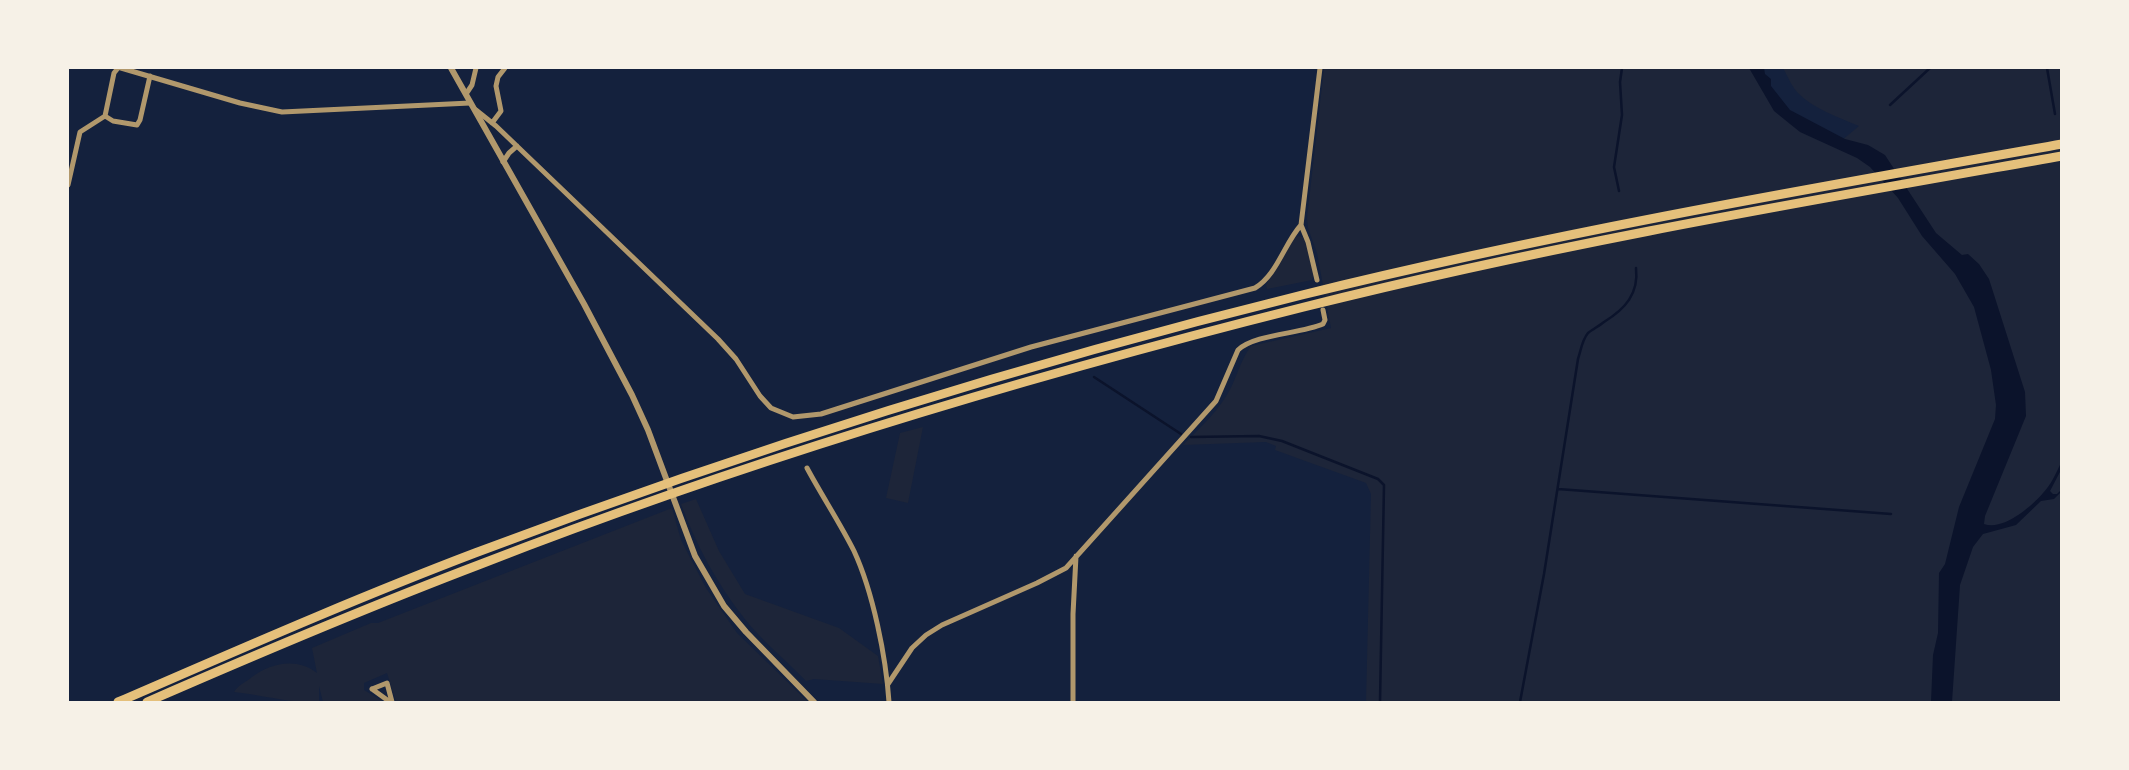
<!DOCTYPE html>
<style>
body{margin:0}
#map{position:relative;width:2129px;height:770px;overflow:hidden;background:#14213d;font-family:"PT Sans Narrow",sans-serif}
canvas{display:block}
.frame{position:absolute;inset:0;border:69px solid #f6f1e7;pointer-events:none}
</style>
<div id="map">
<canvas width="2129" height="770"></canvas>
<div class="frame"></div>
</div>
<script>
const context = document.querySelector('canvas').getContext('2d');
context.lineJoin = 'round';
function paint(path, color) {
  context.fillStyle = color;
  context.fill(path, 'evenodd');
}
function strokePath(path, color, width, dash) {
  context.strokeStyle = color;
  context.lineWidth = width;
  context.lineCap = dash ? 'butt' : 'round';
  context.setLineDash(dash || []);
  context.stroke(path);
}
const green = new Path2D(`
 M 1324,68 L 1754,68 L 1765,92 L 1835,146 L 1859,126 C 1838,117 1813,109 1797,92 C 1791,85 1787,75 1783,68 L 2061,68 L 2061,702 L 1366,702 L 1371,494 L 1366,483 L 1275,450 L 1276,446 L 1266,442 L 1183,445 C 1198,430 1214,415 1225,398 C 1236,382 1239,362 1251,346 L 1331,328 L 1317,253 L 1308,228 L 1307,218 Z
 M 1298,236 L 1303,237 L 1305,241 L 1314,275 L 1312,280 L 1267,289 L 1266,285 L 1293,238 Z
 M 923,427 L 908,503 L 886,498 L 900,433 Z
 M 696,499 L 719,551 L 745,594 L 839,628 L 878,656 L 883,684 L 814,679 L 806,681 C 786,660 762,641 744,618 C 717,584 696,545 681,504 Z
 M 672,508 L 681,540 L 706,588 L 737,633 L 808,702 L 396,702 L 387,673 L 364,683 L 364,690 L 384,702 L 323,702 L 319,686 L 319,701 L 317,702 C 289,703 262,695 234,692 C 239,684 245,683 252,677 C 270,663 297,657 317,673 L 312,648 L 371,623 L 378,623 Z`);
const water = new Path2D(`
 M 1749,68 L 1764,68 L 1765,74 L 1771,79 L 1771,86 L 1790,110 L 1845,139 L 1868,145 L 1885,155 L 1936,233 L 1962,255 L 1968,254 L 1979,264 L 1989,279 L 2025,392 L 2026,416 L 1985,516 L 1984,524 C 2003,531 2031,507 2043,493 C 2051,485 2056,473 2061,463 L 2061,470 L 2050,491 L 2053,494 L 2057,494 L 2061,490 L 2061,492 L 2054,499 L 2041,501 L 2016,525 L 1983,534 L 1973,547 L 1960,585 L 1952,702 L 1931,702 L 1933,655 L 1938,633 L 1939,573 L 1945,564 L 1959,507 L 1995,419 L 1996,405 L 1991,370 L 1974,307 L 1955,274 L 1922,236 L 1898,198 L 1870,167 L 1857,158 L 1800,132 L 1790,124 L 1774,111 Z`);
const stream = new Path2D(`
 M 2047,68 L 2055,114
 M 1890,105 L 1930,68
 M 1619,191 L 1614,167 L 1622,115 L 1620,82 L 1622,68
 M 1094,377 L 1181,434
 M 1191,437 L 1259,436 L 1282,441 L 1378,479 L 1384,485 L 1380,702
 M 1558,489 L 1891,514
 M 1520,702 L 1544,574 L 1578,359 C 1581,350 1582,340 1588,333 C 1593,329 1599,326 1604,322 C 1625,309 1639,294 1636,268`);
const minor = new Path2D(`
 M 118,68 L 114,73 L 105,116 L 113,121 L 137,125 L 140,120 L 150,76
 M 121,68 L 240,103 L 282,112 L 470,103
 M 466,94 L 472,85 L 476,68
 M 476,110 L 496,126 L 718,339 L 736,359 L 760,396 L 771,408 L 793,417 L 821,414 L 1031,347 L 1255,288 C 1277,275 1284,244 1301,225
 M 492,123 L 501,111 L 496,86 L 498,77 L 505,68
 M 503,162 L 509,153 L 517,146
 M 68,185 L 80,132 L 105,116
 M 1317,280 L 1308,242 L 1301,225 L 1320,68
 M 807,468 C 822,496 840,523 854,551 C 873,592 886,657 889,702
 M 888,684 L 912,648 L 926,635 L 942,625 L 1037,583 L 1066,568 L 1216,401 L 1238,350 C 1255,334 1300,334 1323,324 L 1325,320 L 1323,310
 M 372,689 L 387,683 L 392,702
 M 372,689 L 390,702
 M 1073,702 L 1073,614 L 1076,556`);
const tertiary = new Path2D(`
 M 451,68 L 584,304 L 632,395 L 648,430 L 695,556 L 724,606 L 746,632 L 814,702`);
const motorway = new Path2D(`
 M 118,702 C 236,651 354,599 475,553 C 745,451 1022,364 1302,295 C 1553,233 1807,189 2062,144
 M 147,702 C 257,654 368,607 481,564 C 748,460 1025,377 1304,307 C 1554,244 1808,201 2062,156`);
paint(green, '#1d2539');
paint(water, '#0b132b');
strokePath(stream, '#0b132b', 2.5);
strokePath(minor, '#b1986c', 5);
strokePath(tertiary, '#b1986c', 6);
strokePath(motorway, '#e5c07b', 9);
</script>
